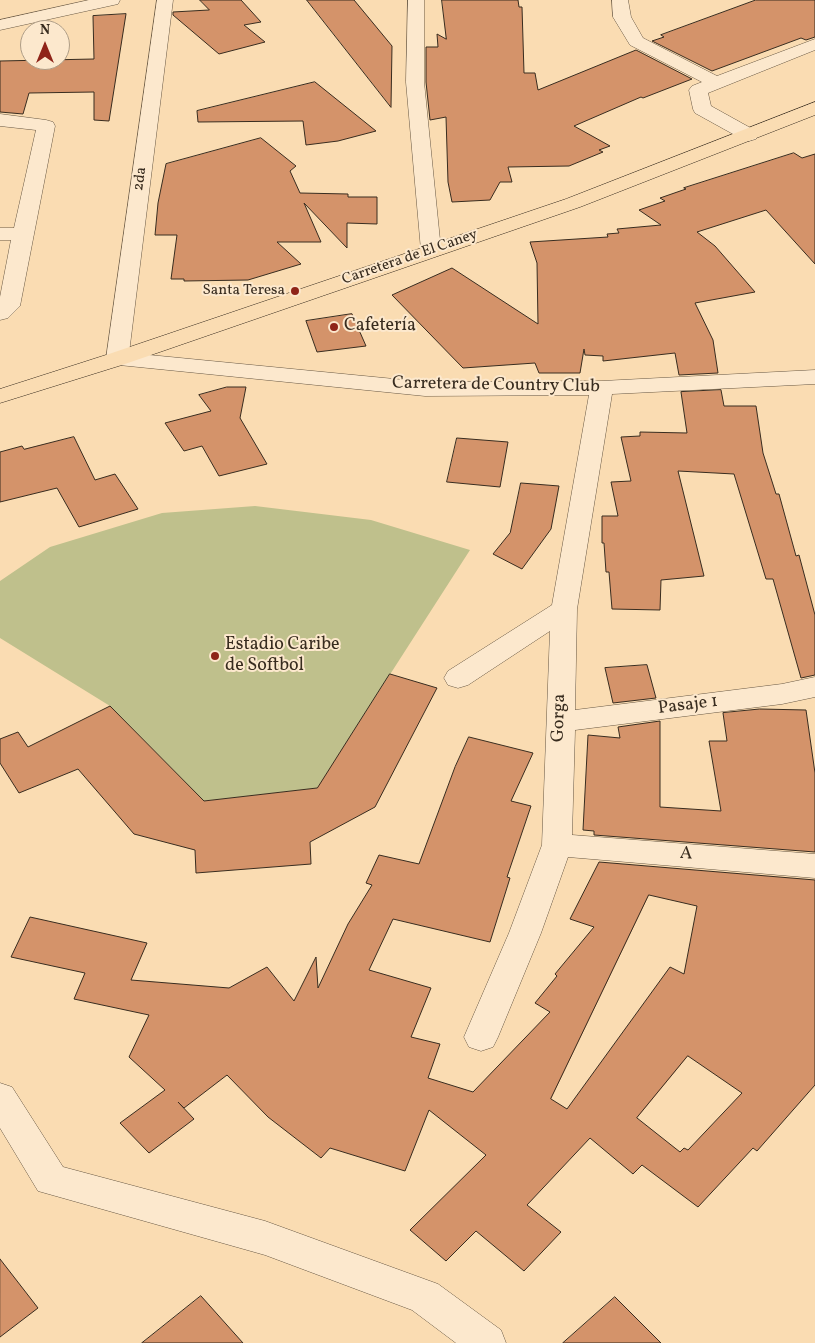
<!DOCTYPE html>
<meta charset="utf-8">
<style>
body{margin:0}
#map{position:relative;width:815px;height:1343px;overflow:hidden;background:#fadcb2;font-family:Vollkorn,serif}
canvas{display:block}
.north{position:absolute;left:20px;top:20px;width:50px;height:50px;box-sizing:border-box;background:#fce8cd;border:1px solid #ae9d87;border-radius:50%;rotate:0deg;font-size:14px;font-weight:700;line-height:20px;text-align:center;color:#382c1f}
.north::after{content:'';display:block;margin:auto;width:18px;height:22px;background:#8f2418;clip-path:polygon(50% 0,100% 100%,50% 72%,0 100%)}
</style>
<div id="map">
<canvas width="815" height="1343"></canvas>
<div class="north">N</div>
</div>
<script>
const context = document.querySelector('canvas').getContext('2d');
context.lineJoin = 'round';
function paint(path, color) {
  context.fillStyle = color;
  context.fill(path, 'evenodd');
}
function strokePath(path, color, width, dash) {
  context.strokeStyle = color;
  context.lineWidth = width;
  context.lineCap = dash ? 'butt' : 'round';
  context.setLineDash(dash || []);
  context.stroke(path);
}
function write(font, color, halo, rows, align = 'center') {
  context.font = font + ' Vollkorn,serif';
  context.lineWidth = 4;
  context.setLineDash([]);
  context.textBaseline = 'middle';
  context.strokeStyle = halo;
  context.fillStyle = color;
  for (const [text, x, y, turn = 0] of rows) {
    context.save();
    context.translate(x, y);
    context.rotate((+turn || 0) * Math.PI / 180);
    context.textAlign = isNaN(turn) ? turn : align;
    if (halo) context.strokeText(text, 0, 0);
    context.fillText(text, 0, 0);
    context.restore();
  }
}
const green = new Path2D(`
 M 255,506 L 371,520 L 470,550 L 317,788 L 204,801 L 110,706 L 0,638 L 0,581 L 50,547 L 162,513 Z`);
const building = new Path2D(`
 M 200,0 L 241,0 L 261,22 L 244,25 L 265,42 L 219,54 L 173,15 L 173,12 L 209,10 Z
 M 307,0 L 354,0 L 392,46 L 391,107 Z
 M 442,0 L 518,0 L 519,7 L 522,7 L 524,73 L 535,73 L 538,90 L 636,50 L 692,79 L 643,98 L 641,97 L 574,126 L 610,146 L 599,150 L 603,152 L 569,166 L 508,167 L 512,182 L 500,182 L 490,200 L 452,202 L 448,182 L 446,117 L 430,120 L 426,82 L 426,47 L 438,47 L 437,34 L 446,39 Z
 M 756,0 L 815,0 L 815,37 L 806,40 L 801,38 L 712,71 L 652,41 L 664,37 L 661,35 Z
 M 126,14 L 109,121 L 94,120 L 94,92 L 29,93 L 23,114 L 0,112 L 0,61 L 94,59 L 93,16 Z
 M 315,82 L 376,131 L 338,141 L 306,145 L 303,121 L 198,122 L 197,111 Z
 M 261,138 L 296,166 L 290,171 L 300,193 L 348,194 L 348,197 L 377,197 L 377,224 L 347,223 L 347,248 L 304,203 L 321,242 L 277,242 L 301,264 L 248,280 L 184,281 L 184,279 L 171,279 L 177,235 L 155,235 L 158,203 L 166,164 Z
 M 794,153 L 802,158 L 815,154 L 815,264 L 766,210 L 697,232 L 715,246 L 755,292 L 695,303 L 713,340 L 718,373 L 679,375 L 675,353 L 603,361 L 603,356 L 585,355 L 584,349 L 580,373 L 539,373 L 535,363 L 463,368 L 392,295 L 452,268 L 538,324 L 537,263 L 530,242 L 608,237 L 607,234 L 619,233 L 617,229 L 661,225 L 639,210 L 665,201 L 660,198 L 686,189 L 684,188 Z
 M 352,314 L 366,346 L 317,352 L 306,321 Z
 M 227,387 L 246,387 L 240,418 L 267,464 L 219,476 L 202,446 L 184,451 L 165,423 L 211,411 L 199,395 Z
 M 721,390 L 724,406 L 756,406 L 763,453 L 776,494 L 779,494 L 796,556 L 799,555 L 815,615 L 815,675 L 801,678 L 773,579 L 766,579 L 734,474 L 678,471 L 704,576 L 661,580 L 660,610 L 612,609 L 609,572 L 606,572 L 604,543 L 602,543 L 602,516 L 618,516 L 611,482 L 631,481 L 621,437 L 640,436 L 640,432 L 687,433 L 681,392 Z
 M 74,437 L 95,480 L 115,474 L 138,509 L 79,527 L 57,488 L 0,502 L 0,452 L 22,446 L 24,449 Z
 M 457,438 L 508,442 L 500,487 L 447,482 Z
 M 521,483 L 559,486 L 551,529 L 522,569 L 493,554 L 510,533 Z
 M 647,665 L 656,698 L 613,703 L 605,668 Z
 M 390,674 L 437,688 L 375,807 L 310,842 L 311,864 L 196,873 L 195,850 L 134,834 L 78,769 L 19,793 L 0,763 L 0,739 L 18,732 L 28,747 L 110,706 L 204,801 L 317,788 Z
 M 760,709 L 806,710 L 815,773 L 815,852 L 594,835 L 594,831 L 583,830 L 588,735 L 620,738 L 618,727 L 660,721 L 660,807 L 721,811 L 709,741 L 727,741 L 723,713 Z
 M 469,737 L 533,753 L 511,801 L 531,806 L 507,877 L 510,878 L 490,942 L 393,919 L 369,970 L 431,988 L 411,1037 L 440,1044 L 428,1078 L 473,1092 L 550,1012 L 535,1003 L 557,976 L 555,974 L 594,927 L 570,919 L 599,862 L 815,880 L 815,1085 L 757,1151 L 753,1148 L 698,1207 L 642,1165 L 633,1174 L 590,1138 L 527,1205 L 561,1232 L 524,1271 L 476,1231 L 446,1261 L 410,1230 L 486,1155 L 429,1110 L 405,1171 L 330,1148 L 321,1158 L 268,1117 L 227,1075 L 184,1108 L 178,1102 L 194,1119 L 149,1153 L 120,1123 L 165,1090 L 129,1057 L 149,1015 L 74,999 L 85,973 L 11,957 L 30,917 L 147,943 L 131,980 L 229,988 L 267,967 L 294,1001 L 316,957 L 318,988 L 348,924 L 372,885 L 366,883 L 379,855 L 419,864 L 455,767 ZM 649,895 L 697,906 L 684,974 L 670,967 L 567,1109 L 551,1099 ZM 688,1056 L 742,1093 L 688,1150 L 684,1148 L 680,1152 L 637,1118 Z
 M 0,1259 L 38,1308 L 0,1337 Z
 M 201,1296 L 243,1343 L 142,1343 Z
 M 615,1297 L 661,1343 L 563,1343 Z`);
const minor = new Path2D(`
 M 89,0 L 120,0 L 118,4 L 0,30 L 0,20 Z
 M 157,0 L 173,0 L 129,353 L 425,382 L 602,381 L 815,370 L 815,384 L 612,394 L 577,609 L 575,710 L 782,684 L 815,677 L 815,697 L 782,704 L 575,730 L 572,835 L 815,854 L 815,878 L 568,857 L 541,933 L 498,1037 L 493,1047 L 481,1051 L 469,1047 L 464,1037 L 509,933 L 542,845 L 550,631 L 468,685 L 458,688 L 448,685 L 444,678 L 448,671 L 552,605 L 589,395 L 425,396 L 109,364 L 106,359 Z
 M 408,0 L 424,0 L 424,82 L 441,250 L 438,254 L 431,256 L 424,254 L 421,250 L 406,82 Z
 M 612,0 L 628,0 L 631,17 L 643,38 L 717,76 L 815,39 L 815,50 L 708,93 L 711,106 L 756,131 L 758,135 L 756,139 L 749,141 L 742,139 L 695,113 L 693,109 L 689,90 L 692,86 L 702,82 L 630,45 L 613,17 Z
 M 0,114 L 46,120 L 53,122 L 55,126 L 20,306 L 8,318 L 0,320 L 0,297 L 11,240 L 0,240 L 0,228 L 14,228 L 36,130 L 0,126 Z
 M 0,1083 L 12,1087 L 63,1167 L 265,1221 L 438,1284 L 501,1330 L 506,1343 L 456,1343 L 412,1310 L 265,1255 L 38,1191 L 0,1128 Z`);
const major = new Path2D(`
 M 815,102 L 815,115 L 580,207 L 125,364 L 0,403 L 0,389 L 109,354 L 566,199 Z`);
const markers = [
 [295,291,5,"#8f2418"],
 [334,327,5,"#8f2418"],
 [215,656,5,"#8f2418"]
];
const farStreetnames = [
 ["2da",141,179,-82],
 ["Carretera de El Caney",410,258,-19]
];
const farPoinames = [
 ["Santa Teresa",285,291]
];
const poiNames = [
 ["Cafetería",344,327],
 ["Estadio Caribe",225,646],
 ["de Softbol",225,667]
];
const streetNames = [
 ["Carretera de Country Club",496,386,1],
 ["Pasaje 1",688,706,-7],
 ["Gorga",560,718,-88],
 ["A",686,855,4]
];
paint(green, '#bfc08c');
paint(building, '#d4936a');
strokePath(building, '#382c1f', 1);
strokePath(minor, '#685844', 1);
strokePath(major, '#382c1f', 1);
paint(minor, '#fce8cd');
paint(major, '#fadcb2');
for (const [x, y, r, color] of markers) {
  const dot = new Path2D();
  dot.arc(x, y, r, 0, 2 * Math.PI);
  context.fillStyle = color;
  context.fill(dot);
  strokePath(dot, '#fce8cd', 2);
}
write('15px', '#382c1f', '#fce8cd', farStreetnames);
write('15px', '#382c1f', '#fce8cd', farPoinames, 'right');
write('18px', '#382c1f', '#fce8cd', poiNames, 'left');
write('18px', '#382c1f', '#fce8cd', streetNames);
</script>
